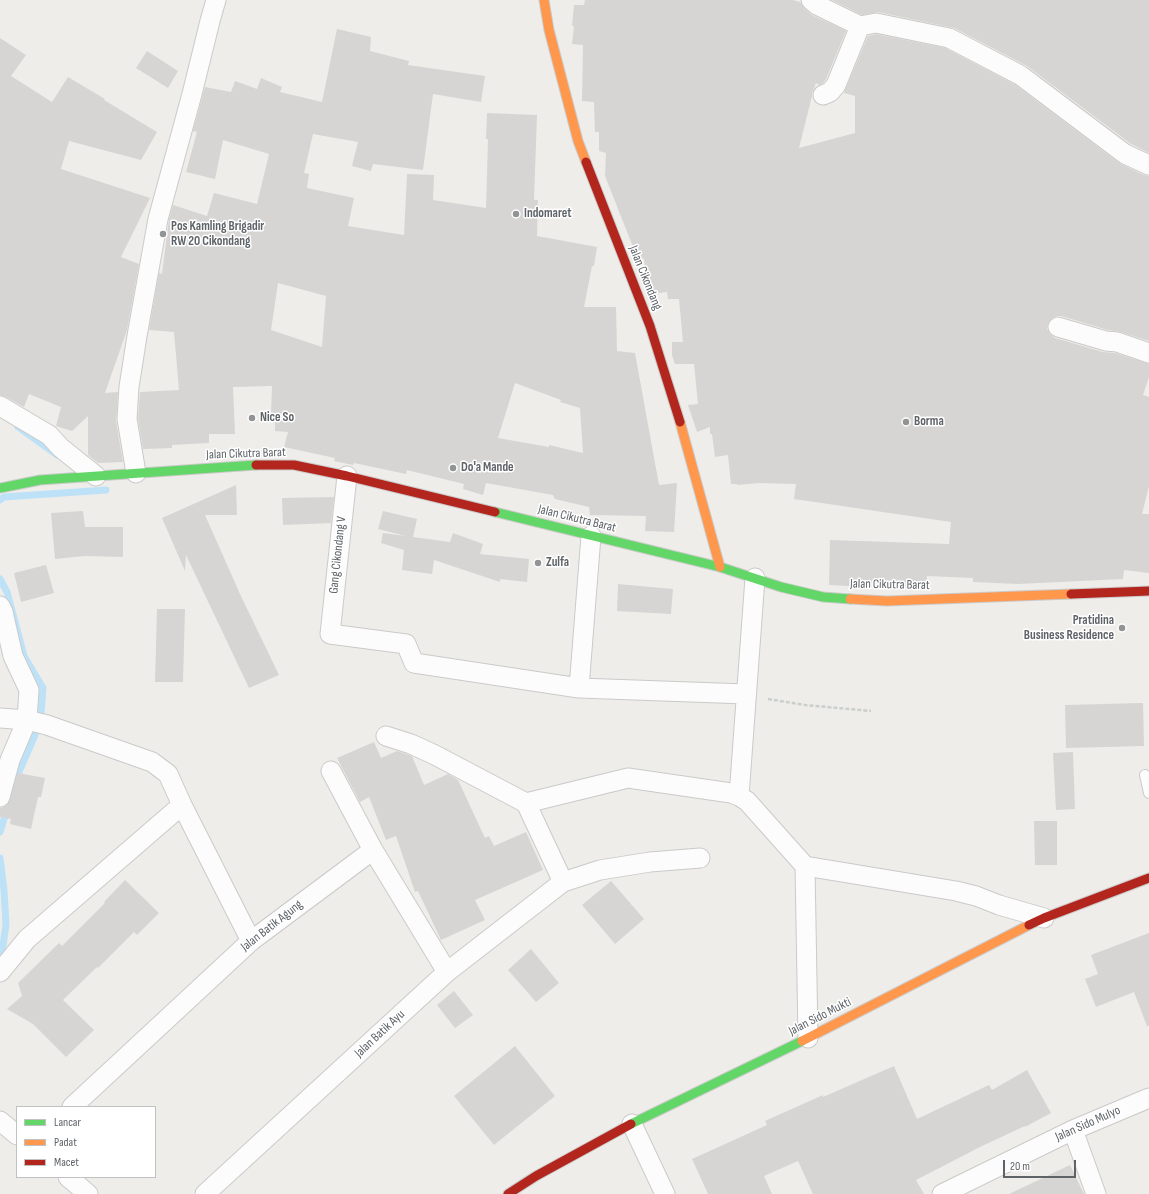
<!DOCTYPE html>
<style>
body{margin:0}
#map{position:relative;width:1149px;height:1194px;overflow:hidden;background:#efede9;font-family:"Sofia Sans Condensed",sans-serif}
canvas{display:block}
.legend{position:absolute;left:16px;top:1106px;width:140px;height:72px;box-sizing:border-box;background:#fff;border:1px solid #bfc1c3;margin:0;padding:5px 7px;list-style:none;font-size:12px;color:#5e6368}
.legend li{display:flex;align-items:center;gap:8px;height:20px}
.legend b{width:20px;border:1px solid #bfc1c3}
.scale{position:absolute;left:1003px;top:1160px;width:73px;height:18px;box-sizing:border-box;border:2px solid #5e6368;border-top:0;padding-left:5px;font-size:12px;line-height:14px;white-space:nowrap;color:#5e6368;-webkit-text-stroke:3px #fff;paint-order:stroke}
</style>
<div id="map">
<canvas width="1149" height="1194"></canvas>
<ul class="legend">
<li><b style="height:5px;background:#63d668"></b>Lancar</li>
<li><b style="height:5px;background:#ff974d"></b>Padat</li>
<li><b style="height:5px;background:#b3261e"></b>Macet</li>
</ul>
<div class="scale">20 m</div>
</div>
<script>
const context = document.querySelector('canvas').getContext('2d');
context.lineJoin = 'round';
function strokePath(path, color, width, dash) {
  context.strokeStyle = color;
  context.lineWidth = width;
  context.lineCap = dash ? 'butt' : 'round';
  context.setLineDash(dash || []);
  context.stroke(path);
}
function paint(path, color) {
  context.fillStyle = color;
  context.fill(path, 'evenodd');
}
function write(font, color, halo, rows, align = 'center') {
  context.font = font + ' "Sofia Sans Condensed",sans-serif';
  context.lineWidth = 3;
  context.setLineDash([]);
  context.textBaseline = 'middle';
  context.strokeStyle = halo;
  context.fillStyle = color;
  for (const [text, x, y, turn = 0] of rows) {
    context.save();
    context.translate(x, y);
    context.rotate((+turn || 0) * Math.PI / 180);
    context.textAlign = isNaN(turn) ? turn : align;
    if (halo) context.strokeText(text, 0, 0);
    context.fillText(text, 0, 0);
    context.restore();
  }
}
const stream = new Path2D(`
 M 18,427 L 57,455
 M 0,500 L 4,497 L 106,490
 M 0,579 L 7,592 L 24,656 L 43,688 L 41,714
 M 0,832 L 18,774 L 35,735
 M 0,858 L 4,890 L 6,924 L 2,953`);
const building = new Path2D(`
 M 585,0 L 793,0 L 800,2 L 804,8 L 812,15 L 846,31 L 826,79 L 823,83 L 819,85 L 816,83 L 812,93 L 812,96 L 799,148 L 855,133 L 855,96 L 844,93 L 868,36 L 876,34 L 945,48 L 1014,84 L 1119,163 L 1144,175 L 1149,176 L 1149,341 L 1121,332 L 1108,330 L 1061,316 L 1056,316 L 1051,319 L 1048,324 L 1047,329 L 1050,334 L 1055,338 L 1103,352 L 1115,353 L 1149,364 L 1149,377 L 1143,395 L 1149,397 L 1149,486 L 1142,514 L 1149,514 L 1149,573 L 1124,570 L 1123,579 L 1018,584 L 973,582 L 973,578 L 927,576 L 927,587 L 887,588 L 829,585 L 830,540 L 949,544 L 951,522 L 794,499 L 796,484 L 759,483 L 738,485 L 737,484 L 731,484 L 728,455 L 715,457 L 712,434 L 710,434 L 710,427 L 697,432 L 688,405 L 698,404 L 694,364 L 675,364 L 672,355 L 672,342 L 683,342 L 679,299 L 668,299 L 667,292 L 651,294 L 646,281 L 644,259 L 637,257 L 605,176 L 606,153 L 599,151 L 599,132 L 595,132 L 594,102 L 582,101 L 583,45 L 572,44 L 574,26 L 572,26 L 574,5 L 584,5 Z
 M 832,0 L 1149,0 L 1149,153 L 1131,144 L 1027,66 L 954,28 L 878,12 L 862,15 Z
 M 337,29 L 371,37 L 370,51 L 409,61 L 408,65 L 485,76 L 481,102 L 433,94 L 423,170 L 373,164 L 371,171 L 352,166 L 358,142 L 313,134 L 304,173 L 309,174 L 307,188 L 354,198 L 348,226 L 404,235 L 407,174 L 434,175 L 433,200 L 486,208 L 488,139 L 486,139 L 487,113 L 537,115 L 534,200 L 538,200 L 537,236 L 597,247 L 594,266 L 592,266 L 584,307 L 616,307 L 617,351 L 635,353 L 659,485 L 677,483 L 674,532 L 645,531 L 646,516 L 590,515 L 589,507 L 555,499 L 553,495 L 486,483 L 483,495 L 463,489 L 464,484 L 407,470 L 406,474 L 354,463 L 353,465 L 334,461 L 335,458 L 284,447 L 288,432 L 275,431 L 275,414 L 271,414 L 272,386 L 233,387 L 235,434 L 209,434 L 209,443 L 172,445 L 172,448 L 143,449 L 138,418 L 140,392 L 179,390 L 174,332 L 149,330 L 159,273 L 162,274 L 169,219 L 173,205 L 207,216 L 214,193 L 257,204 L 269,154 L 223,140 L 215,179 L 186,172 L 197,132 L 193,131 L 205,87 L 231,92 L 235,81 L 257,89 L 261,78 L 282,87 L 280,92 L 322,102 ZM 278,283 L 326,296 L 322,347 L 271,330 ZM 515,383 L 561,400 L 560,402 L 580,408 L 583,453 L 549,445 L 549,447 L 498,438 Z
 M 0,38 L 26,55 L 11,76 L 52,102 L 68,77 L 105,99 L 104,100 L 157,132 L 141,160 L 69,141 L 61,169 L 150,198 L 121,257 L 139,264 L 127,330 L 105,393 L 118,392 L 116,421 L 123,462 L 98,463 L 88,455 L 88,416 L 72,431 L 56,426 L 61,407 L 29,394 L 24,407 L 6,397 L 0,395 Z
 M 147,51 L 178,71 L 168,88 L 136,68 Z
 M 236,485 L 237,515 L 205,515 L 240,594 L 279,675 L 249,688 L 186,555 L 185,571 L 162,518 Z
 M 334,497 L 331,523 L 283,525 L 282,498 Z
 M 83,511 L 85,527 L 123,527 L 123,557 L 85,556 L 55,559 L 51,513 Z
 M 383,511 L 417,519 L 413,537 L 450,542 L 453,533 L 483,544 L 480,554 L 529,559 L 527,582 L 500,579 L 500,582 L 434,560 L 432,574 L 402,570 L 404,550 L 381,543 L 383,533 L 406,536 L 378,529 Z
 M 46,565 L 54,593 L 21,602 L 14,573 Z
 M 618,584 L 673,589 L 671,614 L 617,611 Z
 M 157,609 L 185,609 L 183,682 L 155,682 Z
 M 1143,703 L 1144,746 L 1066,748 L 1065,705 Z
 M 374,742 L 381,758 L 397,751 L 412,756 L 424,785 L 448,774 L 458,780 L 485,838 L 489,836 L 494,846 L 526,832 L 543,870 L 475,900 L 485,920 L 441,940 L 418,891 L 415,892 L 396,836 L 386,840 L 369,797 L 360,802 L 337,758 Z
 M 1073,752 L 1075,809 L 1056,810 L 1053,753 Z
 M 18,773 L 45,778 L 41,797 L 38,797 L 31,829 L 10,824 L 11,819 L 0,817 L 0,808 L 3,807 L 7,805 L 10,800 Z
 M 1034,821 L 1057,821 L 1057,865 L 1035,865 Z
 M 125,880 L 159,913 L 137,935 L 134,932 L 98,968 L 97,967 L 63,1000 L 94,1030 L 66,1057 L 33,1024 L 7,1009 L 22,996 L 18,983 L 59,943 L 62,946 L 105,903 L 104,902 Z
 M 611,881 L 644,919 L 615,944 L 582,905 Z
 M 1149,933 L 1149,1026 L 1147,1026 L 1134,992 L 1096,1007 L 1085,979 L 1098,974 L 1091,955 Z
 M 531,949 L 559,983 L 536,1002 L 508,970 Z
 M 454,991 L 473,1015 L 455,1028 L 437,1005 Z
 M 515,1046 L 555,1096 L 494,1145 L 454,1096 Z
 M 894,1066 L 917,1119 L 989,1085 L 992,1090 L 1027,1070 L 1051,1113 L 1025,1127 L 1025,1126 L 980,1147 L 916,1180 L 924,1194 L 813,1194 L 798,1161 L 764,1176 L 772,1194 L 708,1194 L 692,1159 L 767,1125 L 765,1121 L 823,1095 L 823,1097 Z
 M 1070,1165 L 1084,1194 L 1009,1194 Z`);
const path = new Path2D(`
 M 768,699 L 805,705 L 871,711`);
const lane = new Path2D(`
 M 1145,775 L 1149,793`);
const street = new Path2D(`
 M 811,0 L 817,5 L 860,26 L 876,23 L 949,38 L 1020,75 L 1125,154 L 1149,165
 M 823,95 L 830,92 L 836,85 L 860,26
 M 1058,327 L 1106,341 L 1117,342 L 1149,353
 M 0,406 L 49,435 L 61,448 L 96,476
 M 136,473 L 127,419 L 129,387 L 137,336 L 158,219 L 192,94 L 210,21 L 216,0
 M 347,476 L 330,634 L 406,644 L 414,663 L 579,688 L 746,694
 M 0,606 L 3,612 L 13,656 L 29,690 L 27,720 L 10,760 L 0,797
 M 579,688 L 591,536
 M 0,718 L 27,720 L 47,725 L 152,762 L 168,774 L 182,805
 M 386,736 L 411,744 L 435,755 L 526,803 L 563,882
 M 331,771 L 373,850
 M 739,796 L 755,578
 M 526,803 L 628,778 L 731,793 L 739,796 L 747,801 L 805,866 L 956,891 L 976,896 L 999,905 L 1044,918
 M 805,866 L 808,1038
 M 0,972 L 27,939 L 182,805 L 251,941
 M 72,1107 L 251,941 L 373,850 L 447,972
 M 0,1121 L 17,1135
 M 632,1124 L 665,1194
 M 1073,1130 L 1096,1194
 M 68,1177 L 88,1194
 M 205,1194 L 447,972 L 563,882 L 600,870 L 650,862 L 700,858
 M 942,1194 L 1073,1130 L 1149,1098`);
const fast = new Path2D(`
 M 0,488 L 40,480 L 256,465
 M 495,512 L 720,567 L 781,587 L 823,597 L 850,599
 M 631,1124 L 802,1041`);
const slow = new Path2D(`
 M 544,0 L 549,30 L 578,141 L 586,162
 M 680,422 L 720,567
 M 850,599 L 887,601 L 1071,594
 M 802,1041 L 1029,925`);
const jam = new Path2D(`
 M 586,162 L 650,326 L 680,422
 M 256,465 L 294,465 L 347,476 L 495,512
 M 1071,594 L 1149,591
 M 1029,925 L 1044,918 L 1149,878
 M 508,1194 L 536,1176 L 631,1124`);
const markers = [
 [516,214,4,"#919395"],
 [163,234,4,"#919395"],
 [252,418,4,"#919395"],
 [906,422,4,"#919395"],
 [453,468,4,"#919395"],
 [538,563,4,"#919395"],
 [1122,628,4,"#919395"]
];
const poiNames = [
 ["Indomaret",524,214],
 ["Pos Kamling Brigadir",171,227],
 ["RW 20 Cikondang",171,242],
 ["Nice So",260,418],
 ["Borma",914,422],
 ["Do'a Mande",461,468],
 ["Zulfa",546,563],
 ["Pratidina",1114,621,"right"],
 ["Business Residence",1114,636,"right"]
];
const streetNames = [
 ["Jalan Cikondang",645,278,68],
 ["Jalan Cikutra Barat",246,454,-2],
 ["Jalan Cikutra Barat",577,519,14],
 ["Gang Cikondang V",338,555,-84],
 ["Jalan Cikutra Barat",890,585,1],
 ["Jalan Batik Agung",272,926,-38],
 ["Jalan Sido Mukti",820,1017,-27],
 ["Jalan Batik Ayu",380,1034,-43],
 ["Jalan Sido Mulyo",1088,1124,-24]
];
strokePath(stream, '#bde2f8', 7);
paint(building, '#d6d5d3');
strokePath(lane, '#cacac9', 12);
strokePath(street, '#cacac9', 21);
strokePath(fast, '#cbcbcb', 11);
strokePath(slow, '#cbcbcb', 11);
strokePath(jam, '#cbcbcb', 11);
strokePath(path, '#cacfcb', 2.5, [4, 2]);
strokePath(lane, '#fdfcfc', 10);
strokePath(street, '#fdfcfc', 19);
strokePath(fast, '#63d668', 9);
strokePath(slow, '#ff974d', 9);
strokePath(jam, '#b3261e', 9);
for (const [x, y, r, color] of markers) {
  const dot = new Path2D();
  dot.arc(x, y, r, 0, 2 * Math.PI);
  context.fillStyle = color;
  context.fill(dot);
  strokePath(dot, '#fff', 1.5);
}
write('bold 13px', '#5e6368', '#fff', poiNames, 'left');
write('13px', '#5e6368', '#fff', streetNames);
</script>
